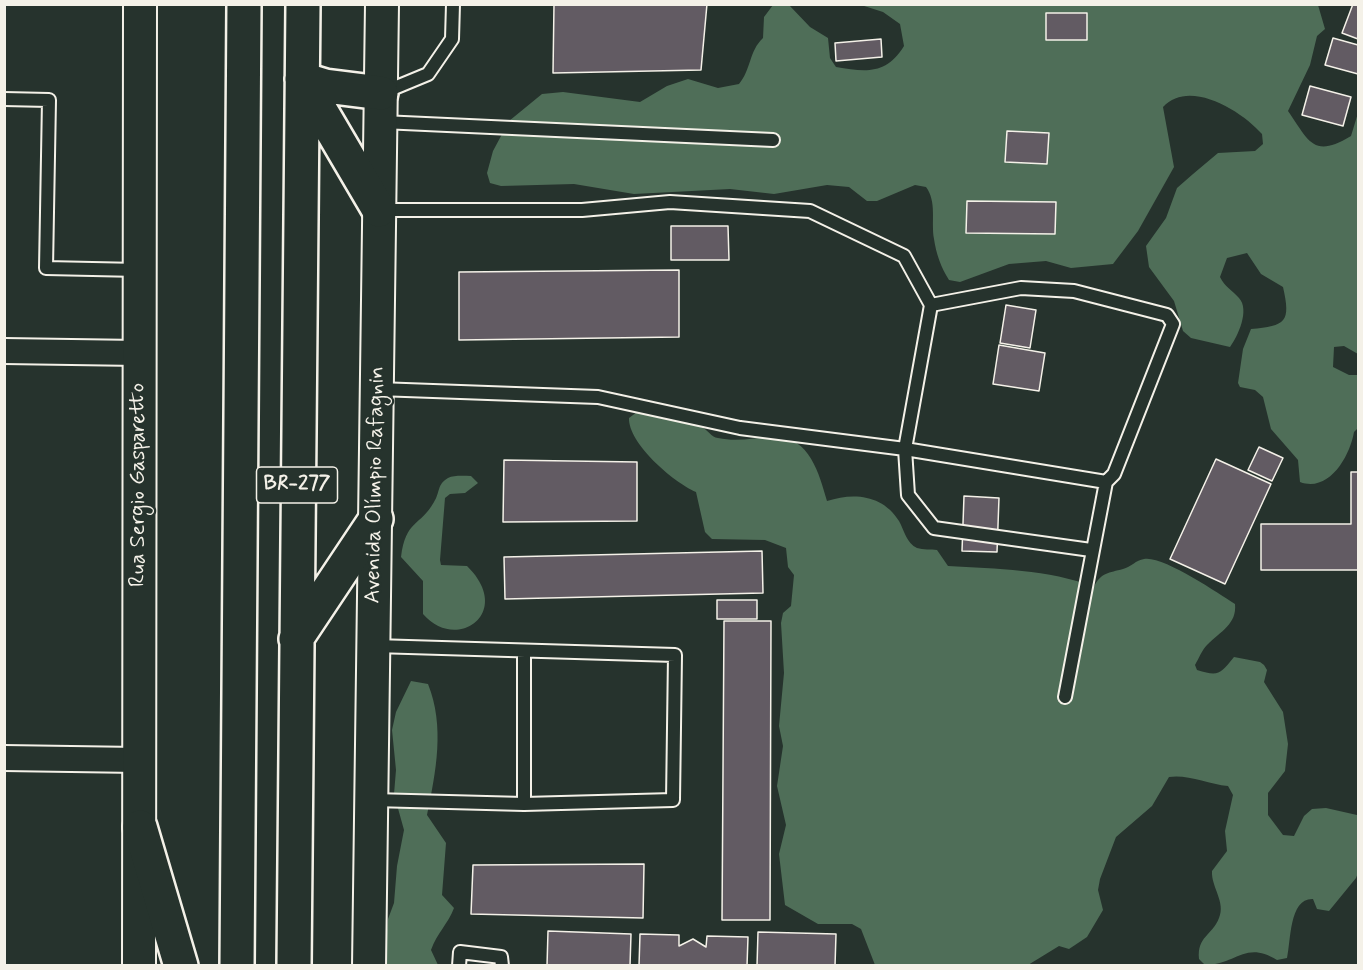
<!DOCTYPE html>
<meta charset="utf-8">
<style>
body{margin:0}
#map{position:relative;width:1363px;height:970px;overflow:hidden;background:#26332d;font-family:Mynerve,sans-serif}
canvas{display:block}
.frame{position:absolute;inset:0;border:6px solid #f4f1e8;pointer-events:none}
</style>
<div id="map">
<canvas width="1363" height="970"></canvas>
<div class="frame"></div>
</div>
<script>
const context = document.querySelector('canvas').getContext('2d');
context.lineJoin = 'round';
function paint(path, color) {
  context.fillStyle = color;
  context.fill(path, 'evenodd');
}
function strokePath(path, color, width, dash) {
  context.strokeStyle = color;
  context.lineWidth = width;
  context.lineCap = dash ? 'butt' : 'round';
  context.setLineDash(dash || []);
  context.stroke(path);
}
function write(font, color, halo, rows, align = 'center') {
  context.font = font + ' Mynerve,sans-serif';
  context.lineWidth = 4.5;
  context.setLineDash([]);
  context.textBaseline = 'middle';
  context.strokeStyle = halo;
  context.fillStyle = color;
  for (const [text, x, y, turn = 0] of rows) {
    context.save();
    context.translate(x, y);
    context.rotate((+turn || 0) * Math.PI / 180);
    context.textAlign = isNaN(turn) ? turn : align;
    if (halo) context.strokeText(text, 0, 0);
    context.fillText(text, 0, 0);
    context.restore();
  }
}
const green = new Path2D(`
 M 773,5 L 789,5 L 810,27 L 828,38 L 830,58 L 836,67 C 866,72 886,75 904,46 L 900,24 L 883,12 L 861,5 L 1318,5 L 1325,29 L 1317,36 L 1310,65 L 1288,111 C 1309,141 1313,159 1351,136 L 1358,113 L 1358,354 L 1344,346 L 1334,347 L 1333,367 L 1349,375 L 1358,375 L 1358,428 L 1354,432 C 1350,456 1329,493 1300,482 L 1298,460 L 1271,429 L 1263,397 L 1255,390 L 1240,387 L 1238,383 L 1243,349 L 1251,329 C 1286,326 1291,322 1283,287 L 1261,274 L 1247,253 L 1227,258 L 1220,277 C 1225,287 1232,290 1239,298 C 1250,310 1238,336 1230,347 L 1191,338 L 1183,331 L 1174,301 L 1149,267 L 1146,246 L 1166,218 L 1177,188 L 1193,174 L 1218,153 L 1255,151 L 1263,144 L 1262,134 C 1242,111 1189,78 1163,107 L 1174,167 L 1138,231 L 1113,264 L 1071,268 L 1046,261 L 1009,264 L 960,282 L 949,280 C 941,268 936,253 934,239 C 931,221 937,202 926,187 L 915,185 L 877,201 L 867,201 L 849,187 L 827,185 L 774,194 L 730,189 L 634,194 L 574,184 L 501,186 L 490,183 L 487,173 L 493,151 L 509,121 L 542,94 L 563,92 L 640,102 L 667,86 L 688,79 L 718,88 L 739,84 C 751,70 749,51 763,38 L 764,17 Z
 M 637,412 C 660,414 681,418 703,428 C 709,431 711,437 718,438 C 736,442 754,438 773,437 C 809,435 819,473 827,501 C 854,492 883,495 899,521 C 904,530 907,544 917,548 C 923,550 931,549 937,550 L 948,566 C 996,569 1049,569 1094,587 C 1101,572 1109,573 1123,569 C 1131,567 1136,560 1144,559 C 1162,555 1218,593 1235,604 C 1237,624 1221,631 1207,645 C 1202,650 1199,658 1195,665 L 1197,670 C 1219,677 1220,674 1234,657 L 1260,662 L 1264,665 L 1267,670 L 1264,682 L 1283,712 L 1288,744 L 1285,771 L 1268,793 L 1268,815 L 1283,835 L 1294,836 L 1304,816 L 1312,809 L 1326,808 L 1357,815 L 1358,873 L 1356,878 L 1329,911 L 1317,909 L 1313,899 C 1289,898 1291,941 1287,958 L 1277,960 C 1245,940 1236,965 1205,965 L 1199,959 C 1197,936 1212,936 1219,918 C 1226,902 1211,887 1212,871 L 1227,851 L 1225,831 L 1233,795 L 1228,786 C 1208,784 1187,774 1169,777 L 1152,806 L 1116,837 L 1100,879 L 1098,890 L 1103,910 L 1087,937 L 1069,949 L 1059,946 L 1028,965 L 875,965 L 861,929 L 852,924 L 818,924 L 785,905 L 779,854 L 786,825 L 777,786 L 783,746 L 779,726 L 784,673 L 781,623 L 783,613 L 791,606 L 794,575 L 788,567 L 786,548 L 765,540 L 712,539 L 705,532 L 696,492 C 673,482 628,443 629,418 Z
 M 471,476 L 478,483 L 465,493 L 450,494 L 445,498 L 440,560 L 441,565 L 467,566 C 515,613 456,653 423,614 L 423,581 L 401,557 C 406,519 420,527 434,502 C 440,493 437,484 448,478 C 454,475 464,476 471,476 Z
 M 411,681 L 428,684 C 445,726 436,772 427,815 L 446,843 L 442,895 L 454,908 C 448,924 437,933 431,950 L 438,965 L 384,966 L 388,919 L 394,903 L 397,866 L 404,830 L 394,794 L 396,770 L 392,730 L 396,712 Z`);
const building = new Path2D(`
 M 554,4 L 707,4 L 701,70 L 553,73 Z
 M 1353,4 L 1358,4 L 1358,39 L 1342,33 Z
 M 1046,13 L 1087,13 L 1087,40 L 1046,40 Z
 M 1333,38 L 1358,45 L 1358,74 L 1325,65 Z
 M 881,39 L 882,57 L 836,61 L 835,43 Z
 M 1310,86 L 1351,97 L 1343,126 L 1302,115 Z
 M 1007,131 L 1049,133 L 1047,164 L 1005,162 Z
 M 967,201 L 1056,202 L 1055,234 L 966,233 Z
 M 671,226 L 728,226 L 729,260 L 671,260 Z
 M 679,270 L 679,337 L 459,340 L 459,272 Z
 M 1006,305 L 1036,310 L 1030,348 L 1000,343 Z
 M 999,345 L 1045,353 L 1039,391 L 993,384 Z
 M 1259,447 L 1283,458 L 1272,481 L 1248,470 Z
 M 1216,459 L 1271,484 L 1225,584 L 1170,559 Z
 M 504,460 L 637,462 L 637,521 L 503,522 Z
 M 1351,472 L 1358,472 L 1358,570 L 1261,570 L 1261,524 L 1351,524 Z
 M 964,496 L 999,498 L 997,552 L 962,551 Z
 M 762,551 L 763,593 L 505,599 L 504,557 Z
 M 717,600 L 757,600 L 757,619 L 717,619 Z
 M 724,621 L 771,621 L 770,920 L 722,920 Z
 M 644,864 L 643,918 L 471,914 L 473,865 Z
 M 548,931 L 631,934 L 630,966 L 547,966 Z
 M 758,932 L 836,934 L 835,966 L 757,966 Z
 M 640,934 L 679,935 L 679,946 L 693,939 L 706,947 L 707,936 L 748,937 L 747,966 L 639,966 Z`);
const service = new Path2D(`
 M 382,93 L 428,74 L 452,39 L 453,4
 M 4,99 L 49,100 L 46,268 L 139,270
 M 382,122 L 773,140
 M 931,305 L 1021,288 L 1074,291 L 1167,315 L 1173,324 L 1114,474 L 1106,482 L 905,449 L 908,495 L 934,528 L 1091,550
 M 378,389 L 598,397 L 740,428 L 905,449 L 931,305 L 904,256 L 810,211 L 670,202 L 582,210 L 380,210
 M 1065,697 L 1106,482
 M 373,800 L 524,804 L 673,800 L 675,655 L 375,646
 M 524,804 L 524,651
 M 459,966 L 460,952 L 501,957 L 502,966`);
const minor = new Path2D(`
 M 4,351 L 139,353
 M 4,758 L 138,760`);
const tertiary = new Path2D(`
 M 139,966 L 140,4
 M 369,966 L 382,4`);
const motorway = new Path2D(`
 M 302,79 L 379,210
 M 302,79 L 325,86 L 381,93
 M 296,639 L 376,519
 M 140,827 L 181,966
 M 237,966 L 244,4
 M 294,966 L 303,4`);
const shields = [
 [297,485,81]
];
const shieldNames = [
 ["BR-277",297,485]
];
const streetNames = [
 ["Rua Sergio Gasparetto",139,485,-90],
 ["Avenida Olímpio Rafagnin",376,485,-89]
];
paint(green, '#4f6e58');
paint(building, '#625b63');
strokePath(building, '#f4f1e8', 1.5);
strokePath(service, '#f4f1e8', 16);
strokePath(minor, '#f4f1e8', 28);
strokePath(tertiary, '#f4f1e8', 36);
strokePath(motorway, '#f4f1e8', 38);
strokePath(service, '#26332d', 12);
strokePath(minor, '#26332d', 24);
strokePath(tertiary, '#26332d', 32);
strokePath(motorway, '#26332d', 33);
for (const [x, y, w] of shields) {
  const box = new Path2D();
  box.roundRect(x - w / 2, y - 18, w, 36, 4.5);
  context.fillStyle = '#26332d';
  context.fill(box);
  strokePath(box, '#f4f1e8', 1.5);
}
write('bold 21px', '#f4f1e8', null, shieldNames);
write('22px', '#f4f1e8', '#26332d', streetNames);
</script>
